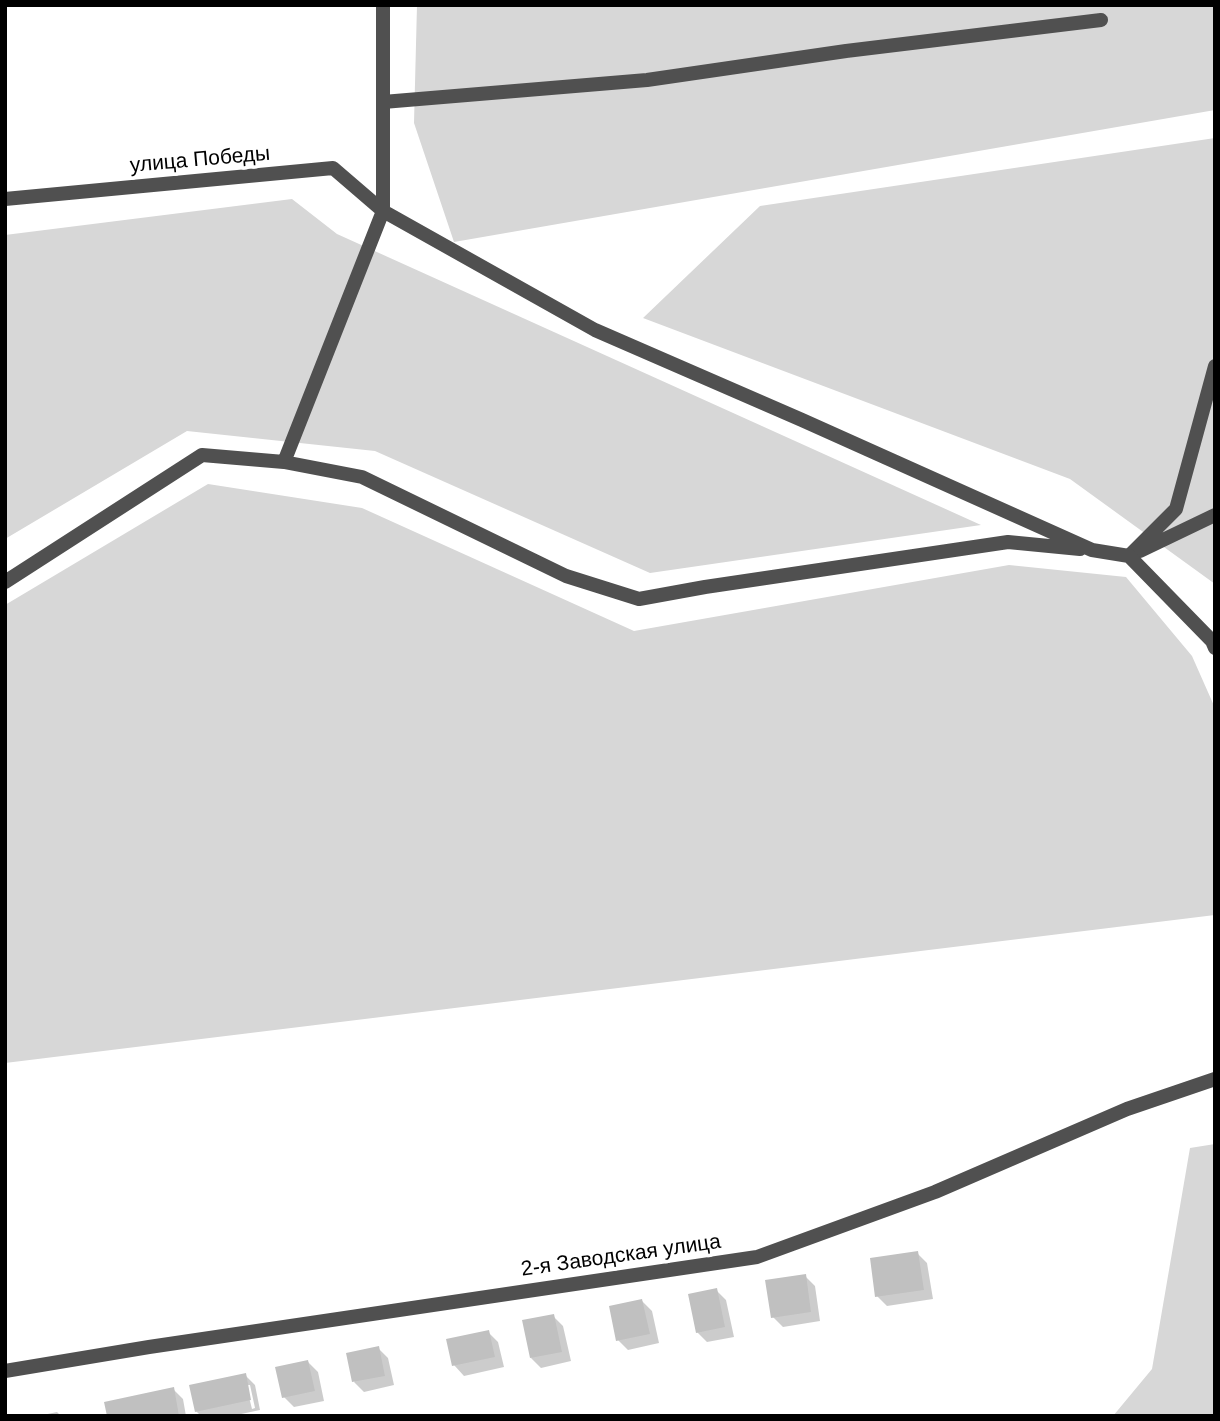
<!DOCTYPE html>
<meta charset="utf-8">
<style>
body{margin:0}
#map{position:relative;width:1220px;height:1421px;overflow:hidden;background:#fff;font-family:Arial,sans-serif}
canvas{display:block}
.frame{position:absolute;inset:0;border:7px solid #000;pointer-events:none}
</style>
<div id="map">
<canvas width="1220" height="1421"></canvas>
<div class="frame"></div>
</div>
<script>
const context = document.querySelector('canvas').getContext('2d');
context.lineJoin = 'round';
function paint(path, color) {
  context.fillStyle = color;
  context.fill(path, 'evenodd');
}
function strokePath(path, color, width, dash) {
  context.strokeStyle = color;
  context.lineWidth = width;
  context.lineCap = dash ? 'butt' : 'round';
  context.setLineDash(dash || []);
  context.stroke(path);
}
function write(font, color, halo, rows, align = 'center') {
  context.font = font + ' Arial,sans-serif';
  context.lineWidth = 7;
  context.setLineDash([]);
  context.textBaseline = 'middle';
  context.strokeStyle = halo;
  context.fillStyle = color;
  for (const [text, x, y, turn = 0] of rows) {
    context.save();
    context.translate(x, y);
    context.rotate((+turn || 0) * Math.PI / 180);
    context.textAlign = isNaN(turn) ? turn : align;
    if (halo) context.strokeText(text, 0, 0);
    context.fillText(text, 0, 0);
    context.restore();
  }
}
const green = new Path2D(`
 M 417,5 L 1215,5 L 1215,110 L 454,242 L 414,123 Z
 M 1215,138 L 1215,584 L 1070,479 L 643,318 L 760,206 Z
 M 292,199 L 337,234 L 981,525 L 650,573 L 375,451 L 187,431 L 5,539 L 5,235 Z
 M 208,484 L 362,508 L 634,631 L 1009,565 L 1126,577 L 1192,656 L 1215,708 L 1215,915 L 5,1063 L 5,605 Z
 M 1215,1144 L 1215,1416 L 1113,1416 L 1152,1369 L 1190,1148 Z`);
const shadow = new Path2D(`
 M 917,1253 L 927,1263 L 933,1299 L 887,1306 L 877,1296 Z
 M 805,1276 L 815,1286 L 820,1321 L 783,1327 L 773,1317 Z
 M 716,1290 L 726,1300 L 734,1337 L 707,1342 L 697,1332 Z
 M 642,1301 L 652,1311 L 659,1343 L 628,1350 L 618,1340 Z
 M 553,1316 L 563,1326 L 571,1361 L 541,1368 L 531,1358 Z
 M 488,1332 L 498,1342 L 504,1367 L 464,1376 L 454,1365 Z
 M 378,1348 L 388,1358 L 394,1385 L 364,1392 L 354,1382 Z
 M 308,1362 L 318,1372 L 324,1401 L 294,1407 L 284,1397 Z
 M 245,1375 L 255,1385 L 260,1410 L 232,1416 L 201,1416 L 196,1411 ZM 246,1385 L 250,1385 L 255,1408 L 252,1409 Z
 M 173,1389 L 183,1399 L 186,1416 L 109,1416 Z
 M 57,1412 L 61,1416 L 38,1416 Z`);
const building = new Path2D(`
 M 918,1251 L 924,1290 L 875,1297 L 870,1258 Z
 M 806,1274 L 811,1312 L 771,1318 L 765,1280 Z
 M 717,1288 L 725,1327 L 696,1333 L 688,1294 Z
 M 642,1299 L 650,1334 L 616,1341 L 609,1306 Z
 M 554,1314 L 562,1352 L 530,1358 L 522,1320 Z
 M 489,1330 L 495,1357 L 452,1366 L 446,1339 Z
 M 379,1346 L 385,1376 L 352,1382 L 346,1353 Z
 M 308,1360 L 315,1391 L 282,1398 L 275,1367 Z
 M 246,1373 L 251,1400 L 195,1412 L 189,1385 Z
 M 174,1387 L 179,1416 L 107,1416 L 104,1402 Z`);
const service = new Path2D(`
 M 383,102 L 647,80 L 846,51 L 1101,20
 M 1140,551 L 1215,515
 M 1129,556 L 1176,509 L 1215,366`);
const minor = new Path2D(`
 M 5,199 L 333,168 L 383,211 L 595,330 L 802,420 L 1092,550 L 1129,556 L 1212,641 L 1215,648
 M 284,462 L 383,211 L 383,5
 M 5,582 L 202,455 L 284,462 L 362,477 L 566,576 L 639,599 L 705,587 L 1008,542 L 1080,549
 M 5,1371 L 149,1347 L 757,1257 L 935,1192 L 1127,1109 L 1215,1079`);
const streetNames = [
 ["улица Победы",200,160,-5],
 ["2-я Заводская улица",621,1256,-8]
];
paint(green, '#d7d7d7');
paint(shadow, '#0003');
paint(building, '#c0c0c0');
strokePath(service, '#505050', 14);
strokePath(minor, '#505050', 14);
write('21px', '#000', '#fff', streetNames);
</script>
